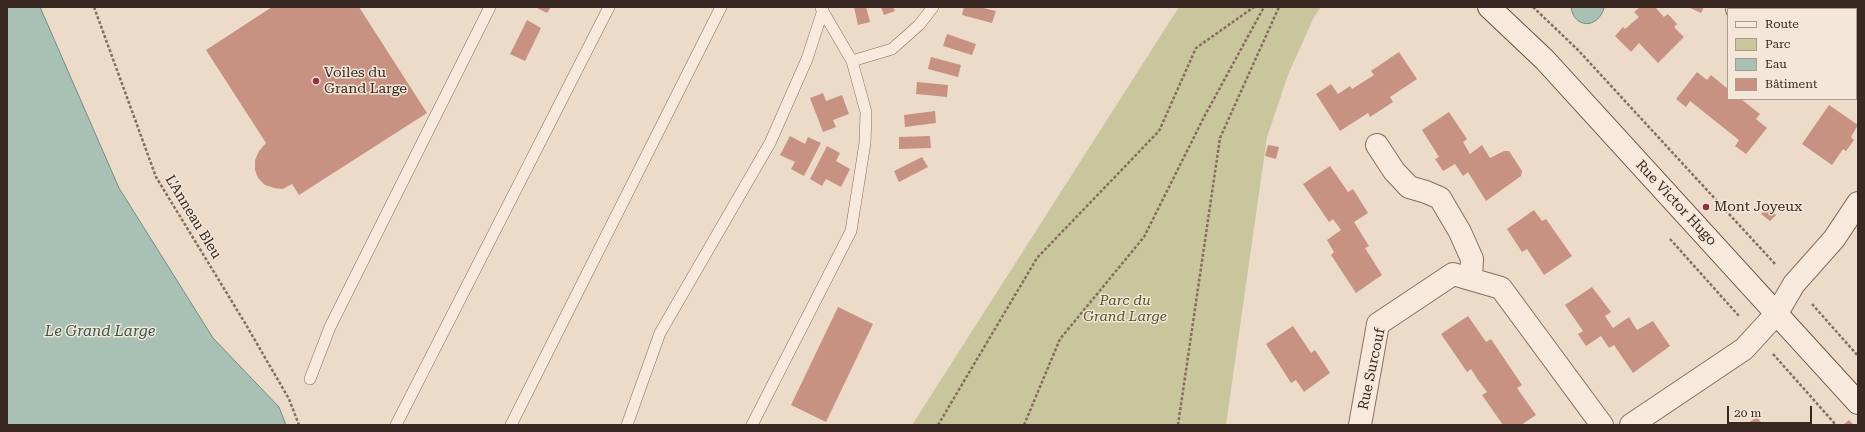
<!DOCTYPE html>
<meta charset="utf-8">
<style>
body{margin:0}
#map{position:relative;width:1865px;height:432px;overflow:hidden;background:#ecdbc9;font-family:"Roboto Serif",serif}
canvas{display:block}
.frame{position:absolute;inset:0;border:8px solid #382821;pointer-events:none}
.legend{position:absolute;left:1727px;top:8px;width:130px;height:92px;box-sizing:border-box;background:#f4e7d8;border:1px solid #a99b8f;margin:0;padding:5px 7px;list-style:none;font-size:12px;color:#382821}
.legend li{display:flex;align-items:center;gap:8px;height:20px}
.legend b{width:20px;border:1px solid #a99b8f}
.scale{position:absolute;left:1727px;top:406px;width:85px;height:18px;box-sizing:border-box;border:2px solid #382821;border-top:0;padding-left:5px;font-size:12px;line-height:14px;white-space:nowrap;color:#382821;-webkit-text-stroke:3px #f4e7d8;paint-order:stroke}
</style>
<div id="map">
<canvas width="1865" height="432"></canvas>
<div class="frame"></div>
<ul class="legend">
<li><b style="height:5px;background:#f7eadc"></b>Route</li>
<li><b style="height:11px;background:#c9c69d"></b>Parc</li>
<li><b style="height:11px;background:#a9c0b5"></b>Eau</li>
<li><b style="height:11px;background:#c79282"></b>Bâtiment</li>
</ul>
<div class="scale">20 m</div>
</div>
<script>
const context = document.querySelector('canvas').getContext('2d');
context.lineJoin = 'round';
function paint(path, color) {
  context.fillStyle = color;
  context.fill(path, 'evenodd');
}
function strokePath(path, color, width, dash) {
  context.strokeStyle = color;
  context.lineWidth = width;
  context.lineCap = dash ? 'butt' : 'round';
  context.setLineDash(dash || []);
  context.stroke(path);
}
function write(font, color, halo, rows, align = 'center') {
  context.font = font + ' "Roboto Serif",serif';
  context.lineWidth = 3;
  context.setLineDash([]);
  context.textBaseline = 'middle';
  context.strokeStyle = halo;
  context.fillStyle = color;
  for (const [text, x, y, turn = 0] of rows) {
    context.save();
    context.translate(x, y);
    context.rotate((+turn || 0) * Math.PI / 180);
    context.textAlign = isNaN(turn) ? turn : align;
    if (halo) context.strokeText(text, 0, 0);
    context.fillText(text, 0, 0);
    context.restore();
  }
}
const green = new Path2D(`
 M 1179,7 L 1321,7 L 1314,17 L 1288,75 L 1267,137 L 1226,425 L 912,425 Z`);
const water = new Path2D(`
 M 7,7 L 40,7 L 119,188 L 213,338 L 279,407 L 286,425 L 7,425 Z
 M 1571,7 L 1604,7 L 1604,8 C 1598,29 1574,29 1571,7 Z`);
const building = new Path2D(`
 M 272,7 L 359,7 L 427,113 L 299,195 L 292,184 L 283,189 L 274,188 L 265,185 L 258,178 L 255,170 L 255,160 L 259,151 L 266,143 L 206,50 Z
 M 535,7 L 551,7 L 547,13 Z
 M 854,7 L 866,7 L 870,22 L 858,25 Z
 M 881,7 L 893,7 L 895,11 L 884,15 Z
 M 964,7 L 979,7 L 996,11 L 992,23 L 962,15 Z
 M 1640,7 L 1655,7 L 1664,17 L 1668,14 L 1677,24 L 1674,27 L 1684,37 L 1658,63 L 1639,43 L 1631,52 L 1615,36 L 1623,27 L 1625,29 L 1639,17 L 1634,12 Z
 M 1688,7 L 1704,7 L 1701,13 Z
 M 527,20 L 541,28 L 525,61 L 510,54 Z
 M 947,34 L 976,44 L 972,55 L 943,46 Z
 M 1399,52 L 1417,79 L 1390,97 L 1393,102 L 1370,117 L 1368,113 L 1340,131 L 1316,94 L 1331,84 L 1338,94 L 1350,86 L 1352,89 L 1374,75 L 1371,71 Z
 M 931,57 L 961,65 L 958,77 L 928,69 Z
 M 1858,61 L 1858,84 L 1856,83 L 1856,64 Z
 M 1697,72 L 1707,80 L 1711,75 L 1728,89 L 1728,99 L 1741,99 L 1760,114 L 1756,119 L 1767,128 L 1746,154 L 1735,146 L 1739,140 L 1690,101 L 1686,107 L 1676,99 Z
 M 917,82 L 948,85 L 947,97 L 916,94 Z
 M 823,93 L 826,101 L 842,95 L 849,114 L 833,120 L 836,127 L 823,132 L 810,98 Z
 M 1829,105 L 1858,125 L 1851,137 L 1854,140 L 1846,151 L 1843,149 L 1832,165 L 1802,144 Z
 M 935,111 L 936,123 L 905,127 L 904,115 Z
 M 1449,112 L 1467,139 L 1463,142 L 1470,154 L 1482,145 L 1490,158 L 1504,151 L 1509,151 L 1522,171 L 1521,176 L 1486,201 L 1468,172 L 1463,176 L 1455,164 L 1443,171 L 1435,159 L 1439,157 L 1422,130 Z
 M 790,136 L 805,144 L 808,137 L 821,143 L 804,176 L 791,169 L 795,162 L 780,155 Z
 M 930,136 L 931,148 L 899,149 L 899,137 Z
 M 1268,145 L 1279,147 L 1276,159 L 1265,156 Z
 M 827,146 L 840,153 L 836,161 L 850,169 L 841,187 L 826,179 L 822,186 L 810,179 Z
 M 922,157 L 928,167 L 899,182 L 894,171 Z
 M 1330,166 L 1348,192 L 1353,189 L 1368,213 L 1354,222 L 1369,246 L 1365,248 L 1382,275 L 1356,293 L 1331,255 L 1334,252 L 1327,240 L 1341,230 L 1333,219 L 1329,222 L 1303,184 Z
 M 1767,208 L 1776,215 L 1770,221 L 1761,214 Z
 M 1534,210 L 1542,221 L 1546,219 L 1572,256 L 1544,275 L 1527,249 L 1522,252 L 1507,229 Z
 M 1592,287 L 1611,312 L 1605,316 L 1613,328 L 1629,317 L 1637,330 L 1653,321 L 1670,346 L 1633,373 L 1614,345 L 1609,348 L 1601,336 L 1586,346 L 1578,334 L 1583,331 L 1565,305 Z
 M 838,307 L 873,324 L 826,422 L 791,405 Z
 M 1468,316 L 1486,342 L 1491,339 L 1522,385 L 1517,388 L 1536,415 L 1521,425 L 1503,425 L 1482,395 L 1487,392 L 1478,380 L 1471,369 L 1467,372 L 1441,334 Z
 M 1293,326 L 1311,353 L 1315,350 L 1330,373 L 1304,392 L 1296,380 L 1291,383 L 1266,344 Z
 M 1757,417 L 1763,425 L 1745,425 Z
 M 1849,420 L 1854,425 L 1843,425 Z`);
const path = new Path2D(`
 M 94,7 L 156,177 L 245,323 L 289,399 L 299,425
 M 1533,7 L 1578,50 L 1776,265
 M 1670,239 L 1739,316
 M 1812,304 L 1858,356
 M 1773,354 L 1836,425
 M 938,425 L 1037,258 L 1159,131 L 1196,48 L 1254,7
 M 1024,425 L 1060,339 L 1144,237 L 1204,117 L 1264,7
 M 1178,425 L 1220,138 L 1279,7`);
const lane = new Path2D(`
 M 852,61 L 892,49 L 919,25 L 933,7
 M 310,379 L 330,327 L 490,7
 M 396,425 L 609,7
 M 511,425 L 721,7
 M 627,425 L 660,333 L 770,143 L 807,59 L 823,10
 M 752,425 L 851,231 L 865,143 L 866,112 L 852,61 L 821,8`);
const street = new Path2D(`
 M 1737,7 L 1737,9
 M 1820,9 L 1820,7
 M 1377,145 L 1394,171 L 1409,187 L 1426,192 L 1440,198 L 1460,232 L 1472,259 L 1471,279
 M 1360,425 L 1378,324 L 1453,274 L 1501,288 L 1602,425
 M 1631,425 L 1744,349 L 1777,313 L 1794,284 L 1834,239 L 1858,203`);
const secondary = new Path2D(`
 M 1489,7 L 1545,60 L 1858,403`);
const markers = [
 [316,81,4,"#923345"],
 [1706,207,4,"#923345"]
];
const poiNames = [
 ["Voiles du",324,73],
 ["Grand Large",324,89],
 ["Mont Joyeux",1714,207]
];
const streetNames = [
 ["Rue Victor Hugo",1676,203,47],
 ["L'Anneau Bleu",193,217,59],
 ["Rue Surcouf",1372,369,-78]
];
const parkNames = [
 ["Parc du",1125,301],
 ["Grand Large",1125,317]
];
const waterNames = [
 ["Le Grand Large",100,332]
];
paint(green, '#c9c69d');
paint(water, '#a9c0b5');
strokePath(water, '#708e81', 1);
paint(building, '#c79282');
strokePath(lane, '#876d5f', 12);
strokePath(street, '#876d5f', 24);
strokePath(secondary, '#694e42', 24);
strokePath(path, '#876d5f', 2.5, [3, 2]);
strokePath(lane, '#f7eadc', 11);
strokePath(street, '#f7eadc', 22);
strokePath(secondary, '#f7eadc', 22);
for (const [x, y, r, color] of markers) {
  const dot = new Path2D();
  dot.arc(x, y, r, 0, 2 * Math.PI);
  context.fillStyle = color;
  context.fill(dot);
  strokePath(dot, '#f4e7d8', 1.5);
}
write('14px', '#382821', '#f4e7d8', poiNames, 'left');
write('14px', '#382821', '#f4e7d8', streetNames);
write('italic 14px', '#515329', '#f4e7d8', parkNames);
write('italic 15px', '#32574e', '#f4e7d8', waterNames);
</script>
